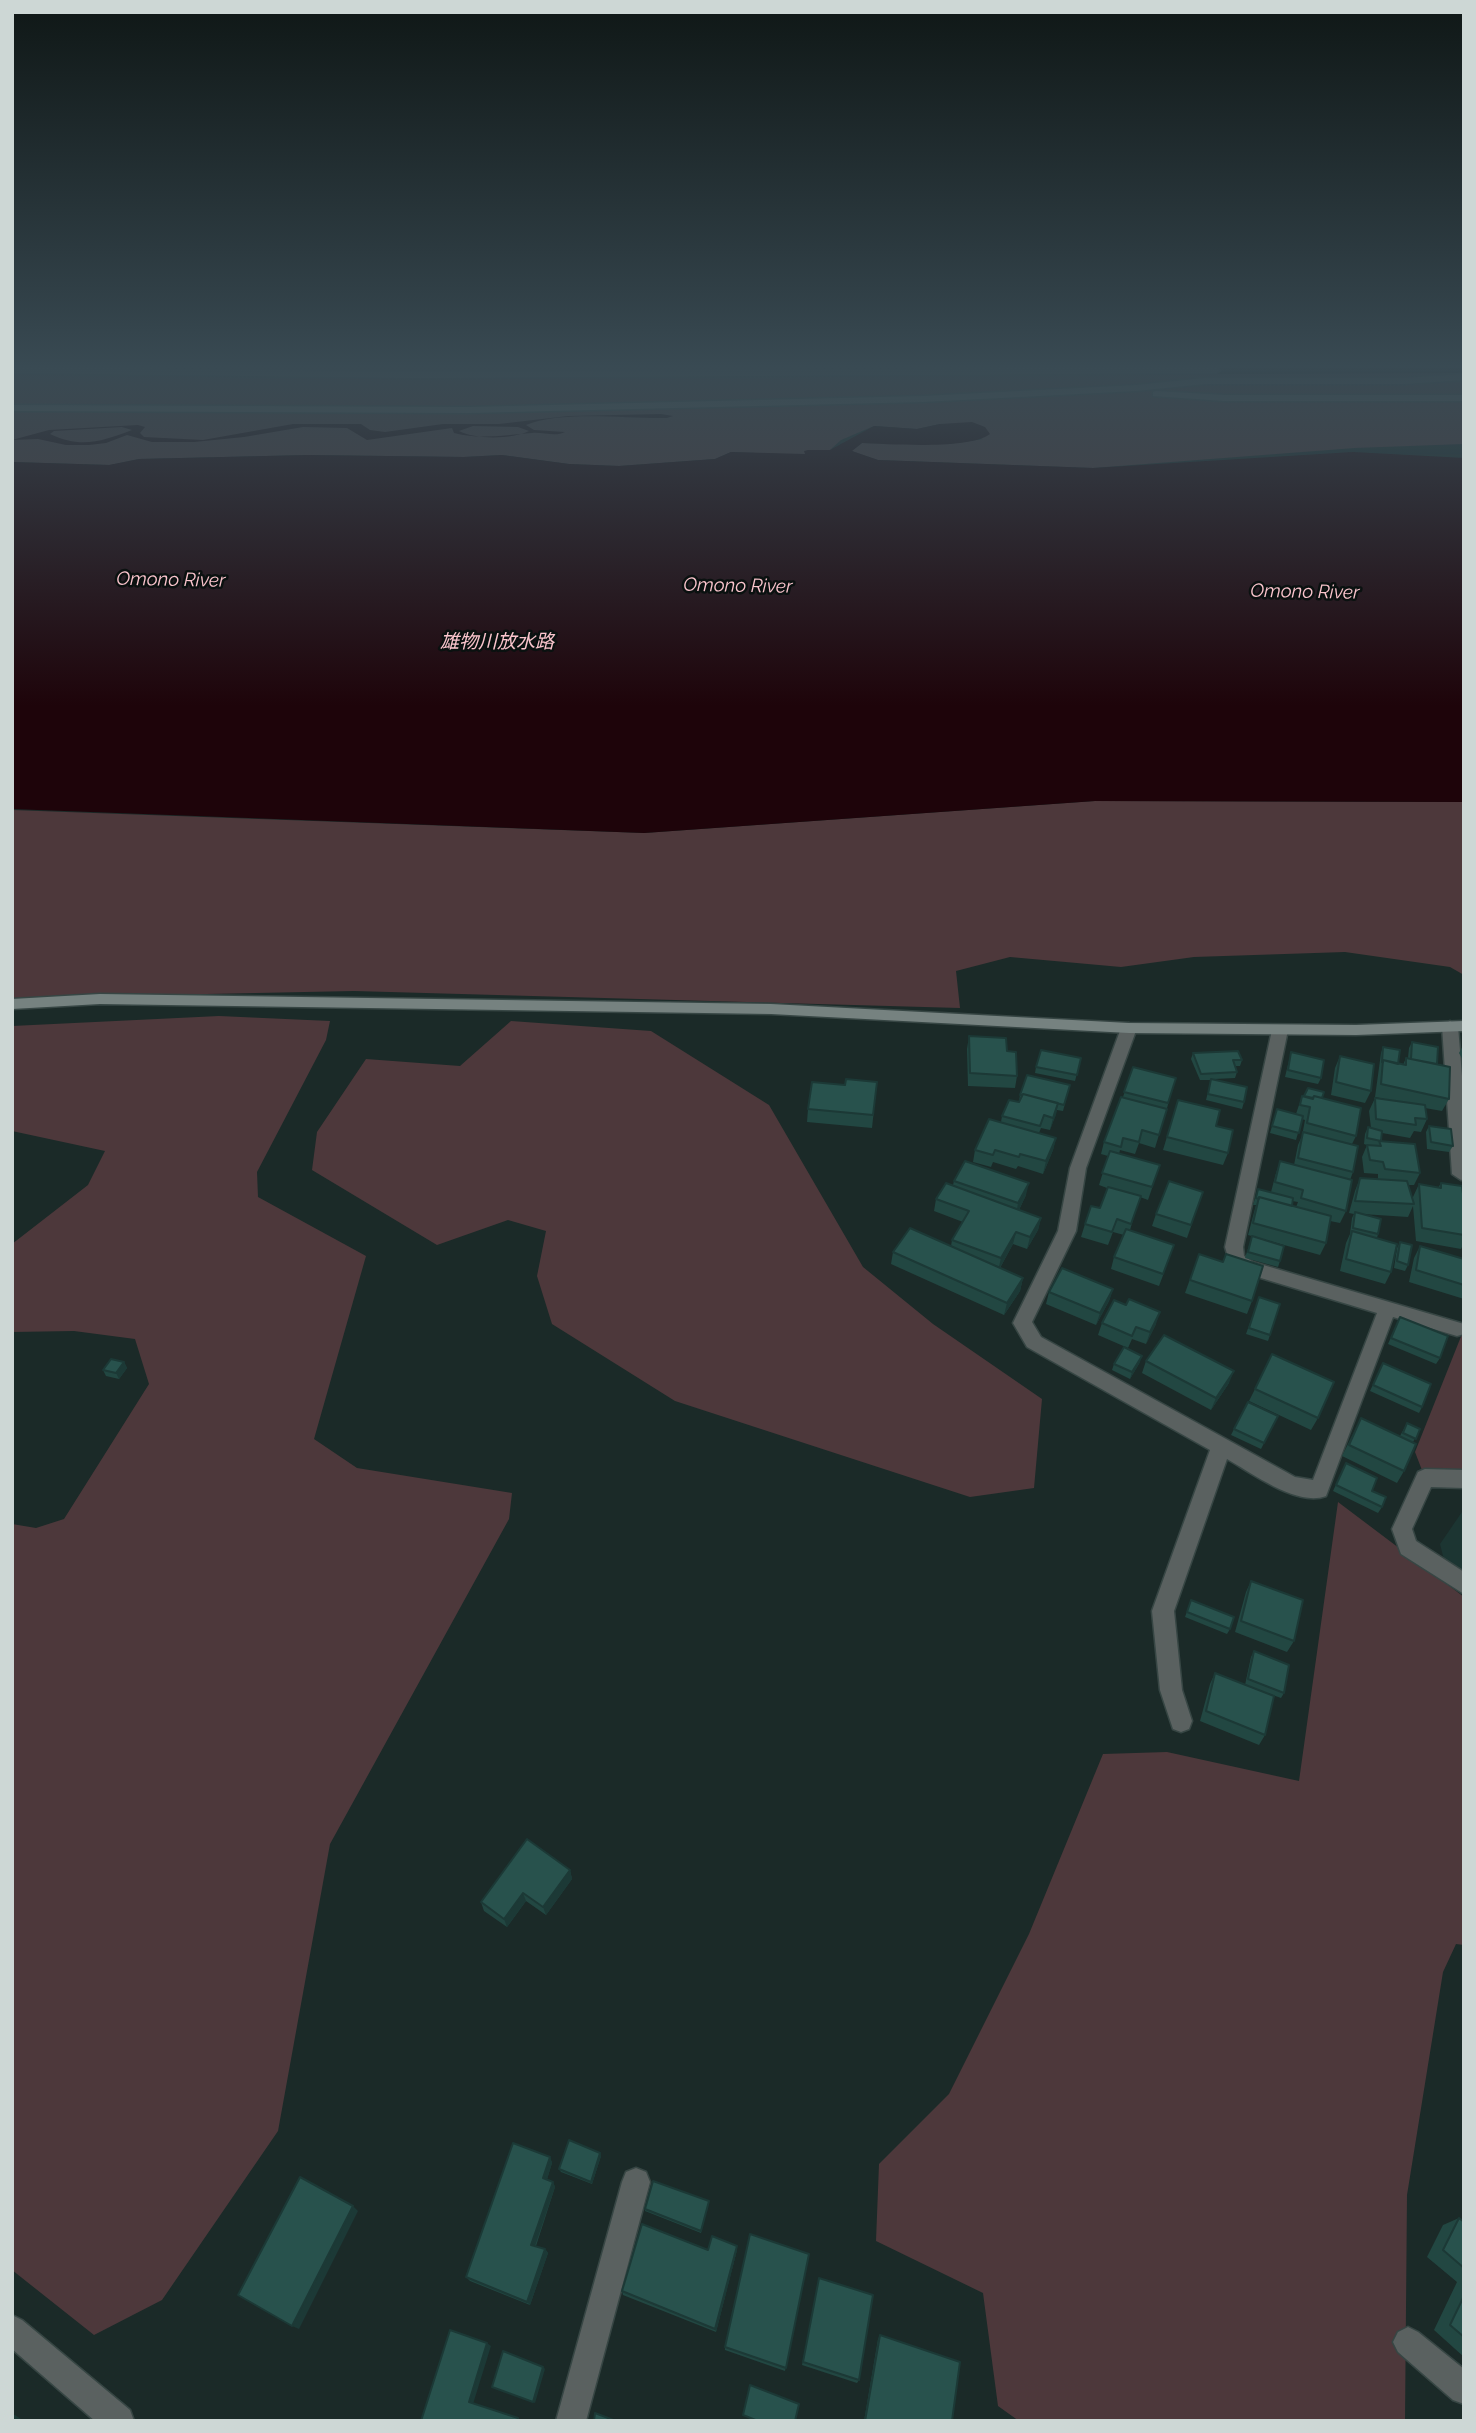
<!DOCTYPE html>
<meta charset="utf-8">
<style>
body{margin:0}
#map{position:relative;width:1476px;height:2433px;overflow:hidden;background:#1b2a28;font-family:Raleway,sans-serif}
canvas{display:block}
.frame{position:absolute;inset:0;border:14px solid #cdd7d5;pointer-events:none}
</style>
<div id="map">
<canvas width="1476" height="2433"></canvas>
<div class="frame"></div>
</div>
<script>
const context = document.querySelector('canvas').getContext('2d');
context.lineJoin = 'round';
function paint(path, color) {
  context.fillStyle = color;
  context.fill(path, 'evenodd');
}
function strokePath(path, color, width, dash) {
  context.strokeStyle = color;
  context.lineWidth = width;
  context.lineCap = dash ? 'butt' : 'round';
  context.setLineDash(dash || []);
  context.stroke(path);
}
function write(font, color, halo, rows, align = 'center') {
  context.font = font + ' Raleway,"Noto Sans JP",sans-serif';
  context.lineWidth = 5;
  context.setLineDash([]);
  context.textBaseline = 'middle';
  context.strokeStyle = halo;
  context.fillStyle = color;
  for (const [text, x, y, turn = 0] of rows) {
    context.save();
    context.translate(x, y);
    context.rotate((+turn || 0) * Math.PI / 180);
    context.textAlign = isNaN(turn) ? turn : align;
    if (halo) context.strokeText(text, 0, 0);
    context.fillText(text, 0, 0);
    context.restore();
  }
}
const built = new Path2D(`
 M 1464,1509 L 1464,1577 L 1445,1564 L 1440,1544 Z`);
const green = new Path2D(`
 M 12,365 L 1464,365 L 1464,366 L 339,372 Z
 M 12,372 L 470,378 L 1464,373 L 1464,444 L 1355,448 L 1093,468 L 878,460 L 851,451 L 862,443 L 948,444 L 983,439 L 940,424 L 917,429 L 874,426 L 841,440 L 830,450 L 808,450 L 805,455 L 731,452 L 715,459 L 619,466 L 569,464 L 502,455 L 464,457 L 308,455 L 139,459 L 110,465 L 12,462 Z
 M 1095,801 L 1464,802 L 1464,975 L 1450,967 L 1345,952 L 1194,957 L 1121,967 L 1010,957 L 956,971 L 960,1008 L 354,991 L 12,998 L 12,810 L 644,833 Z
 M 219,1016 L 330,1021 L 326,1040 L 257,1172 L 258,1197 L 366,1256 L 314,1439 L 357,1468 L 512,1493 L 509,1519 L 330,1844 L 278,2131 L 162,2300 L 94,2335 L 12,2270 L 12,1524 L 36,1528 L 64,1519 L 149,1384 L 135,1339 L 74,1331 L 12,1332 L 12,1244 L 88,1185 L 105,1151 L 12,1131 L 12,1026 Z
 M 511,1021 L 651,1031 L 769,1105 L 863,1267 L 933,1324 L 1042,1399 L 1034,1488 L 970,1497 L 675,1401 L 552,1324 L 537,1276 L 546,1231 L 508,1220 L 437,1245 L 312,1170 L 317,1132 L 366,1059 L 460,1066 Z
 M 1464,1329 L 1464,1479 L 1425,1478 L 1415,1452 Z
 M 1338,1502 L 1464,1597 L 1464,1945 L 1456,1944 L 1443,1972 L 1407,2195 L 1405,2421 L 1019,2421 L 998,2406 L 983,2293 L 876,2241 L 879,2164 L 949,2094 L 1029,1934 L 1103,1754 L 1167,1752 L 1299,1781 Z`);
const water = new Path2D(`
 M 661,414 L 673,416 L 667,418 C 628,419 560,410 526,425 L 534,430 L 565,432 C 556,437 543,432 532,433 C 505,435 481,440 454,433 L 452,428 L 367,440 L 347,428 L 303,427 L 244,437 L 194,442 L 152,442 L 127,435 L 106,443 L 89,445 L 66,445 L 38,439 L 12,440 L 49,430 L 138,425 L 145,427 L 140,433 L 144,437 L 203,440 L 293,424 L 361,424 L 370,430 L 385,432 L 443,424 L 499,424 L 568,416 ZM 473,426 L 518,427 L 529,431 C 513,439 476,440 459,431 ZM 122,427 L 132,430 C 103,441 81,449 50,434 L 54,431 Z
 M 972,422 L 985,427 L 990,434 C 969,450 890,444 862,443 L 852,451 L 878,460 L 1093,468 L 1353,452 L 1464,458 L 1464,802 L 1095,801 L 644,833 L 12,809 L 12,462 L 109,465 L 139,459 L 308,455 L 464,457 L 502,455 L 569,464 L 619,466 L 715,459 L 731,452 L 805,454 L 804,451 L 808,450 L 830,450 L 874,426 L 917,429 L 940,424 Z`);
const street = new Path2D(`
 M 12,367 L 419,372 L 1216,367 L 1220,370 L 1216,373 L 419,378 L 12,373 Z
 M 1464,374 L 1464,380 L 1405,384 L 1205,384 L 1136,391 L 923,402 L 469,413 L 12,411 L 12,405 L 469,407 L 923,396 L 1136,385 L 1205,378 L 1405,378 Z
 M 1156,391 L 1224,395 L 1464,395 L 1464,401 L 1224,401 L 1153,396 L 1153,392 Z
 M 1450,1021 L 1458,1026 L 1464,1101 L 1464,1179 L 1461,1180 L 1452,1174 L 1442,1026 Z
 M 1129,1023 L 1137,1028 L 1086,1168 L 1076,1231 L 1032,1322 L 1041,1337 L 1295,1477 L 1313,1480 L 1377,1313 L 1241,1272 L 1230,1264 L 1225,1247 L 1272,1030 L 1280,1025 L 1288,1030 L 1243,1247 L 1244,1256 L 1253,1262 L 1464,1324 L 1464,1334 L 1457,1336 L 1393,1317 L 1326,1496 C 1297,1507 1252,1473 1227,1459 L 1174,1611 L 1182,1690 L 1192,1721 L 1189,1729 L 1181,1732 L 1173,1729 L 1160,1690 L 1152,1611 L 1210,1450 L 1027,1347 L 1013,1323 L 1058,1231 L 1070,1168 L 1121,1028 Z
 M 1425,1469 L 1464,1470 L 1464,1488 L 1431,1487 L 1412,1529 L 1416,1541 L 1464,1572 L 1464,1594 L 1401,1554 L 1392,1529 L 1418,1472 Z
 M 636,2168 L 646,2172 L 650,2182 L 586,2421 L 556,2421 L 622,2182 L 626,2172 Z
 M 12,2315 L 22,2320 L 130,2410 L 134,2421 L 95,2421 L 12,2349 Z
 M 1408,2327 L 1418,2332 L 1464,2369 L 1464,2404 L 1453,2400 L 1398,2352 L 1393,2342 L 1398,2332 Z`);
const secondary = new Path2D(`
 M 100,994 L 771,1004 L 1129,1023 L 1356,1025 L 1464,1021 L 1464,1031 L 1356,1035 L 1129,1033 L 771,1014 L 100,1004 L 12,1009 L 12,999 Z`);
const wall = new Path2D(`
 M 969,1036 L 1007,1051 L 1017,1076 L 1015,1088 L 968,1086 L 967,1049 Z
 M 1412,1042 L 1437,1064 L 1449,1099 L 1442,1111 L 1425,1108 L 1427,1119 L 1421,1132 L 1414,1131 L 1410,1138 L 1382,1133 L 1381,1141 L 1420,1173 L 1414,1185 L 1408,1185 L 1413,1199 L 1413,1197 L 1419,1184 L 1438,1188 L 1441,1183 L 1464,1202 L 1464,1243 L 1461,1249 L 1416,1241 L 1413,1206 L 1408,1217 L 1362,1214 L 1378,1234 L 1377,1238 L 1391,1272 L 1385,1284 L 1340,1271 L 1346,1243 L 1350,1234 L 1352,1218 L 1354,1214 L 1349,1213 L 1355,1191 L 1360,1178 L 1378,1179 L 1378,1174 L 1364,1173 L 1362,1157 L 1367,1145 L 1364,1144 L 1365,1134 L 1368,1127 L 1371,1128 L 1369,1111 L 1375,1098 L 1394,1101 L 1375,1097 L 1381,1053 L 1383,1047 L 1398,1064 L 1403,1065 L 1406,1058 L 1408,1058 L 1409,1048 Z
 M 1464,1044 L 1464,1062 L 1459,1053 Z
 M 1291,1052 L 1321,1078 L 1318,1084 L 1285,1077 Z
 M 1193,1053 L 1242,1060 L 1240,1066 L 1235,1066 L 1237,1072 L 1235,1078 L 1214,1079 L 1244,1102 L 1242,1109 L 1206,1100 L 1211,1080 L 1200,1080 L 1191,1059 Z
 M 1340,1056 L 1371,1091 L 1365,1103 L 1331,1095 L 1335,1068 Z
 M 1081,1058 L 1075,1081 L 1035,1073 L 1036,1067 Z
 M 1133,1067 L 1176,1078 L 1155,1148 L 1139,1143 L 1135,1154 L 1120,1150 L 1119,1154 L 1160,1165 L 1148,1200 L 1140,1197 L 1130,1230 L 1170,1257 L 1159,1286 L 1111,1269 L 1114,1257 L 1124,1235 L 1113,1232 L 1108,1245 L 1081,1237 L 1085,1224 L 1100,1208 L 1107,1188 L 1099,1185 L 1108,1156 L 1101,1154 L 1104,1142 L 1123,1097 Z
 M 877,1082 L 872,1128 L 807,1122 L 808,1109 L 845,1085 Z
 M 1070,1085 L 1063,1111 L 1057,1110 L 1050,1130 L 1041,1128 L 1039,1133 L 1056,1138 L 1053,1150 L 1043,1174 L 1018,1166 L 1016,1169 L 993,1162 L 991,1167 L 973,1162 L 975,1150 L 1001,1122 L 1002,1116 L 1019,1102 L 1020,1095 Z
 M 1308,1088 L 1322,1098 L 1356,1136 L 1352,1144 L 1353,1172 L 1350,1180 L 1346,1211 L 1340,1223 L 1330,1221 L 1326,1243 L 1320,1255 L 1248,1235 L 1256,1205 L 1253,1205 L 1258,1189 L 1271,1192 L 1276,1173 L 1280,1161 L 1294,1165 L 1298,1145 L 1302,1136 L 1305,1120 L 1302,1119 L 1296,1140 L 1270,1133 L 1277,1109 L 1296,1114 L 1302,1096 L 1304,1097 ZM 1292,1201 L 1298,1202 L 1296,1207 L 1292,1206 Z
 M 1178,1100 L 1216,1126 L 1228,1153 L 1223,1165 L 1163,1150 Z
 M 1429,1126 L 1453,1146 L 1449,1152 L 1427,1149 L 1426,1132 Z
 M 954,1181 L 1026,1195 L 1019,1210 L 1041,1218 L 1038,1230 L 1027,1249 L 1013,1244 L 1000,1268 L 1023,1278 L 1020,1291 L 1004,1315 L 891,1264 L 893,1252 L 951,1246 L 952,1240 L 963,1222 L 934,1211 L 936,1199 L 953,1185 Z
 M 1203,1192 L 1187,1238 L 1152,1226 L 1156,1214 Z
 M 1252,1236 L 1280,1261 L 1278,1267 L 1245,1258 Z
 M 1400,1242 L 1408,1265 L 1405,1271 L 1394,1268 L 1397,1248 Z
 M 1420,1246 L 1464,1259 L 1464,1299 L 1409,1282 L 1414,1258 Z
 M 1199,1254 L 1252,1301 L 1247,1314 L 1185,1293 Z
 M 1113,1289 L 1109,1301 L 1096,1325 L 1046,1304 L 1049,1292 Z
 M 1259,1297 L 1270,1335 L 1268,1341 L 1246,1334 Z
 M 1126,1305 L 1156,1324 L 1146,1344 L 1132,1339 L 1128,1348 L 1098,1335 L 1102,1323 Z
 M 1400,1317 L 1440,1358 L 1436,1364 L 1388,1344 Z
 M 1146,1361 L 1229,1383 L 1211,1410 L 1142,1373 Z
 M 124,1362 L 127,1368 L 119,1379 L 106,1376 L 103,1370 Z
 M 1140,1362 L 1130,1379 L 1112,1370 L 1114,1364 Z
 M 1383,1363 L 1422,1407 L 1419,1413 L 1370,1391 Z
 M 1255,1389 L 1318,1418 L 1311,1430 L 1249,1401 Z
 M 1278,1416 L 1261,1449 L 1231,1435 L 1234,1429 Z
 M 1361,1418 L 1400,1436 L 1407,1423 L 1420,1429 L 1413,1442 L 1404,1471 L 1397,1483 L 1342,1456 Z
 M 1346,1463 L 1372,1491 L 1382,1507 L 1378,1513 L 1333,1491 Z
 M 1251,1581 L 1294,1641 L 1287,1652 L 1235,1632 L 1246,1592 Z
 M 1191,1600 L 1230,1629 L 1227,1634 L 1185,1617 Z
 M 1254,1651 L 1284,1693 L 1281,1698 L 1256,1689 L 1265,1735 L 1259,1745 L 1200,1721 L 1210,1684 L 1215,1673 L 1245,1685 L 1251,1657 Z
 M 570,1870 L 572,1879 L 546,1915 L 526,1901 L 507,1927 L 484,1911 L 481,1902 Z
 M 600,2153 L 601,2156 L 592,2184 L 561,2172 L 559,2169 Z
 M 550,2157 L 552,2163 L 547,2179 L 553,2182 L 555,2187 L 536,2246 L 545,2249 L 548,2253 L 530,2305 L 470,2281 L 466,2277 Z
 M 709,2201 L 701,2233 L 645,2211 L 645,2209 Z
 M 1459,2218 L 1464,2222 L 1464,2357 L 1434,2330 L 1457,2282 L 1427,2257 L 1443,2225 Z
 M 708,2250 L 737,2250 L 716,2332 L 623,2295 L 622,2291 Z
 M 809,2254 L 785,2371 L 725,2350 L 725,2347 Z
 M 818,2282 L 859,2380 L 857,2383 L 802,2365 Z
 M 880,2335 L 952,2421 L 864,2421 L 878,2339 Z`);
const shadedWall = new Path2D(`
 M 1058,1103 L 1056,1115 L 1050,1130 L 1053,1118 Z
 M 1056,1138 L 1053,1150 L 1043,1174 L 1046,1161 Z
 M 1029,1183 L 1026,1195 L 1016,1216 L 1018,1203 Z
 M 1041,1218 L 1038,1230 L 1027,1249 L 1030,1237 Z
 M 1016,1232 L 1013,1244 L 998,1271 L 1001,1258 Z
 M 1023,1278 L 1020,1291 L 1004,1315 L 1007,1303 Z
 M 1113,1289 L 1109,1301 L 1096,1325 L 1100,1313 Z
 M 1160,1312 L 1156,1324 L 1146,1344 L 1150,1332 Z
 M 1142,1356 L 1140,1362 L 1130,1379 L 1132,1372 Z
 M 124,1362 L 127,1368 L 119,1379 L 116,1373 Z
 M 1234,1371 L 1229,1383 L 1211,1410 L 1216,1398 Z
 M 570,1870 L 572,1879 L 546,1915 L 543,1907 Z
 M 523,1893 L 526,1901 L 507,1927 L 504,1919 Z
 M 600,2153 L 601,2156 L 592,2184 L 591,2182 Z
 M 550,2157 L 552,2163 L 546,2183 L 543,2178 Z
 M 553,2182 L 555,2187 L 534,2249 L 531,2245 Z
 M 353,2206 L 358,2211 L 299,2329 L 292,2326 Z
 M 737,2246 L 737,2250 L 716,2332 L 715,2329 Z
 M 545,2249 L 548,2253 L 530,2305 L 527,2302 Z
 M 487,2343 L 491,2346 L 473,2404 L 469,2402 Z
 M 543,2367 L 545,2369 L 535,2403 L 533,2402 Z
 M 12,2414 L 15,2415 L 24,2421 L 15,2421 L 12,2419 Z`);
const building = new Path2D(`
 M 969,1036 L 1006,1038 L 1007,1051 L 1016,1052 L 1017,1076 L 970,1073 Z
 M 1412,1042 L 1438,1047 L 1437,1064 L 1411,1059 Z
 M 1383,1047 L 1400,1050 L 1398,1064 L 1383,1060 L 1383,1063 L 1382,1062 Z
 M 1041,1050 L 1081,1058 L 1077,1075 L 1036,1067 Z
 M 1238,1051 L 1242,1060 L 1233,1060 L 1237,1072 L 1201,1074 L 1193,1053 Z
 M 1291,1052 L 1324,1060 L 1321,1078 L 1288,1070 Z
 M 1340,1056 L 1374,1064 L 1371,1091 L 1336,1082 Z
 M 1406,1058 L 1450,1067 L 1449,1099 L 1381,1084 L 1383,1060 L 1406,1065 Z
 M 1133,1067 L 1176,1078 L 1168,1103 L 1124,1092 Z
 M 1027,1075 L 1070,1085 L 1064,1105 L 1023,1094 L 1022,1095 L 1020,1095 Z
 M 846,1079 L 877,1082 L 873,1115 L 808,1109 L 812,1082 L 845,1085 Z
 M 1211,1079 L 1247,1087 L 1244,1102 L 1208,1094 Z
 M 1308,1088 L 1324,1092 L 1322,1098 L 1314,1096 L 1313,1098 L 1304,1096 Z
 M 1023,1094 L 1058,1103 L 1053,1118 L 1044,1115 L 1040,1126 L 1002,1116 L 1009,1100 L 1019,1102 Z
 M 1302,1096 L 1313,1099 L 1314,1096 L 1361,1108 L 1356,1136 L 1307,1123 L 1310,1107 L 1300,1105 Z
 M 1121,1097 L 1167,1109 L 1159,1135 L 1142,1130 L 1139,1142 L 1123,1138 L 1121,1147 L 1104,1142 Z
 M 1375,1098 L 1425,1105 L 1427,1119 L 1415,1118 L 1416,1125 L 1376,1119 Z
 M 1178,1100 L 1220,1110 L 1216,1126 L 1233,1130 L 1228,1153 L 1167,1137 Z
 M 1277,1109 L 1303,1116 L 1299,1133 L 1272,1126 Z
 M 989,1119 L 1056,1138 L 1046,1161 L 1020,1154 L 1019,1157 L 995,1150 L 993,1155 L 975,1150 Z
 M 1429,1126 L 1451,1129 L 1453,1146 L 1431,1142 Z
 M 1368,1127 L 1382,1131 L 1381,1141 L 1367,1138 Z
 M 1303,1132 L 1358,1146 L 1353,1172 L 1298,1158 Z
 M 1379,1141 L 1415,1144 L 1420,1173 L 1385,1169 L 1383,1162 L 1370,1160 L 1367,1145 L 1381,1146 Z
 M 1110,1151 L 1160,1165 L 1152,1187 L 1102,1173 Z
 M 965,1161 L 1029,1183 L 1018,1203 L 954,1181 Z
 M 1280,1161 L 1352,1180 L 1346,1211 L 1301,1198 L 1303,1190 L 1275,1182 Z
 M 1360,1178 L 1407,1181 L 1414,1204 L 1355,1201 Z
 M 1169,1181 L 1203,1192 L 1191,1225 L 1156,1214 Z
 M 946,1183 L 1041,1218 L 1030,1237 L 1016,1232 L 1001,1258 L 952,1240 L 969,1211 L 936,1199 Z
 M 1441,1183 L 1462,1186 L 1464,1202 L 1464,1235 L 1422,1228 L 1419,1184 L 1441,1188 Z
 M 1108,1187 L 1141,1196 L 1131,1224 L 1117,1219 L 1112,1232 L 1085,1224 L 1091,1206 L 1100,1208 Z
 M 1258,1189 L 1293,1198 L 1292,1206 L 1259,1197 L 1259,1199 L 1256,1198 Z
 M 1259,1197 L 1331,1216 L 1326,1243 L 1253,1223 Z
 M 1355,1212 L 1381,1219 L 1378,1234 L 1353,1228 Z
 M 910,1228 L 1023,1278 L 1007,1303 L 893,1252 Z
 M 1126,1229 L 1174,1245 L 1163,1274 L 1114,1257 Z
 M 1352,1231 L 1397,1244 L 1391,1272 L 1346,1259 Z
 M 1252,1236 L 1284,1246 L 1280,1261 L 1248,1252 Z
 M 1400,1242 L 1412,1245 L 1408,1265 L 1397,1261 Z
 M 1420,1246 L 1464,1259 L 1464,1285 L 1416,1270 Z
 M 1199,1254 L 1223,1262 L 1226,1254 L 1263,1266 L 1252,1301 L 1190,1280 Z
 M 1062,1268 L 1113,1289 L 1100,1313 L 1049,1292 Z
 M 1259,1297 L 1280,1304 L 1270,1335 L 1249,1328 Z
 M 1129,1299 L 1160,1312 L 1150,1332 L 1136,1327 L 1132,1336 L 1102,1323 L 1114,1300 L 1126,1305 Z
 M 1400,1317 L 1448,1336 L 1440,1358 L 1391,1338 Z
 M 1164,1335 L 1234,1371 L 1216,1398 L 1146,1361 Z
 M 1124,1347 L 1142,1356 L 1132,1372 L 1114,1364 Z
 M 1272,1354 L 1334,1382 L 1318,1418 L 1255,1389 Z
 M 111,1359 L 124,1362 L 116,1373 L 103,1370 Z
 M 1383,1363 L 1431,1384 L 1422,1407 L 1373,1385 Z
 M 1248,1402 L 1278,1416 L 1264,1443 L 1234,1429 Z
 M 1361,1418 L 1416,1444 L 1404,1471 L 1349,1445 Z
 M 1407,1423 L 1420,1429 L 1416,1439 L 1403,1433 Z
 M 1346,1463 L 1377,1478 L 1372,1491 L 1386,1497 L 1382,1507 L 1336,1485 Z
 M 1251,1581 L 1303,1600 L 1294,1641 L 1241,1621 Z
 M 1191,1600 L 1234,1617 L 1230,1629 L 1187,1612 Z
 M 1254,1651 L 1289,1665 L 1284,1693 L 1248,1679 Z
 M 1215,1673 L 1274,1696 L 1265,1735 L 1206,1711 Z
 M 527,1839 L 570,1870 L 543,1907 L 523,1893 L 504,1919 L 481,1902 Z
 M 569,2140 L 600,2153 L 591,2182 L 559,2169 Z
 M 513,2143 L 550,2157 L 543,2178 L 553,2182 L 531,2245 L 545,2249 L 527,2302 L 466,2277 Z
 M 300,2177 L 353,2206 L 292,2326 L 238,2295 Z
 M 653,2181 L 709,2201 L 701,2231 L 645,2209 Z
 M 1459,2218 L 1464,2222 L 1464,2268 L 1443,2250 Z
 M 642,2224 L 708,2250 L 712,2236 L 737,2246 L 715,2329 L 622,2291 Z
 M 750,2234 L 809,2254 L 786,2368 L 725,2347 Z
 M 819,2278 L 873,2295 L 859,2380 L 803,2362 Z
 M 1464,2296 L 1464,2337 L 1450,2325 Z
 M 450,2330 L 487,2343 L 469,2402 L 518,2418 L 518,2421 L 421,2421 Z
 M 880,2335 L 960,2362 L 952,2421 L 865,2421 Z
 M 503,2351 L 543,2367 L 533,2402 L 492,2387 Z
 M 750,2385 L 799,2404 L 795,2421 L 758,2421 L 743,2415 Z
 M 595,2413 L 616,2421 L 594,2421 Z`);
const farWaternames = [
 ["Omono River",171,580,1],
 ["Omono River",738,586,1],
 ["Omono River",1305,592,1],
 ["雄物川放水路",497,642]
];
paint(built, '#1c3532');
paint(green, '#4d383b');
paint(water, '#1e040a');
strokePath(street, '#374644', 3);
strokePath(secondary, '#374644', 3);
paint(street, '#5a6160');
paint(secondary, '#768280');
paint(wall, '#224742');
paint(shadedWall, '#1c3936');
paint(building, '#28524d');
strokePath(building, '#1c3936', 2);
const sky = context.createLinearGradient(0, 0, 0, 706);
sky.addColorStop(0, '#0f1716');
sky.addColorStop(0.52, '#394a53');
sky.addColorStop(1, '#394a5300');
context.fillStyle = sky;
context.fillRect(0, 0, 1476, 706);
write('italic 19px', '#fbc5cd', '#0a1110', farWaternames);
</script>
